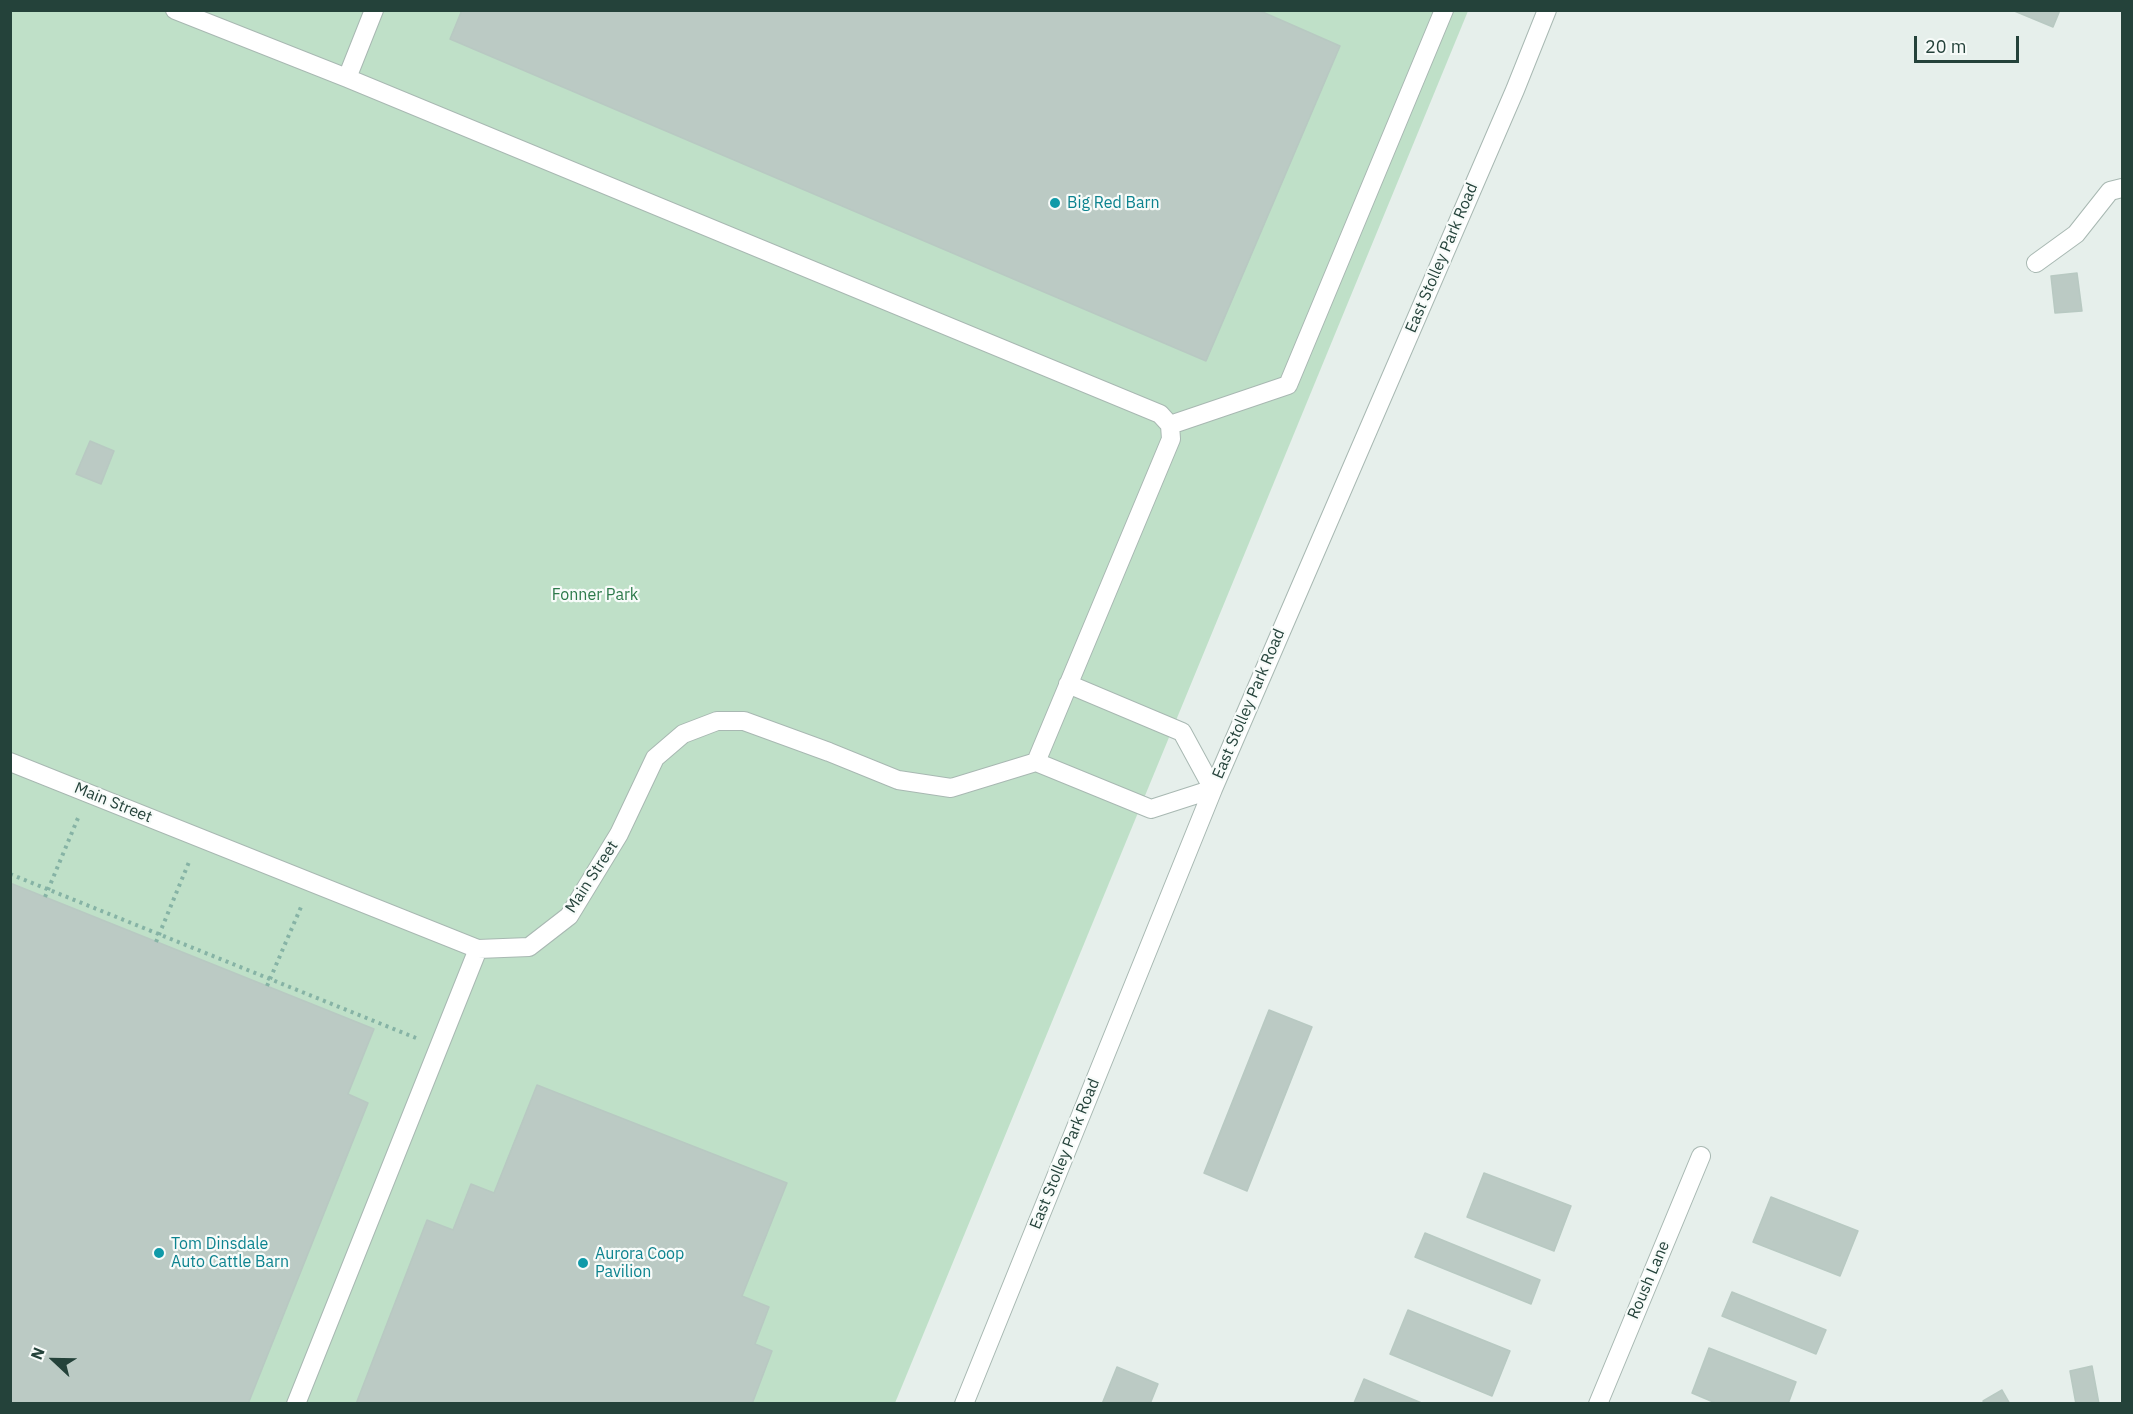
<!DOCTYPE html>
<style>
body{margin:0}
#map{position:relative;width:2133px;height:1414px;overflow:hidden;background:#e6efeb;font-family:"IBM Plex Sans",sans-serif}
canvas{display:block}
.frame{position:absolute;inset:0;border:12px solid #24423a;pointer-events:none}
.north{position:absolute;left:24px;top:1330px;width:60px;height:60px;-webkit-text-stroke:4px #f7fbf9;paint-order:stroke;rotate:292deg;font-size:16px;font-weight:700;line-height:24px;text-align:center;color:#24423a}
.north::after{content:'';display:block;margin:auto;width:21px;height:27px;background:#24423a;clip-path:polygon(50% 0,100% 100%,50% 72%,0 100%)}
.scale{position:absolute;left:1914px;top:36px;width:105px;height:27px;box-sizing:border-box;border:3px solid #24423a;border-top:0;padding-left:8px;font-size:18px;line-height:21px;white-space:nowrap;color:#24423a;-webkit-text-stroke:4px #f7fbf9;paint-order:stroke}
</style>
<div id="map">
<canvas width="2133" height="1414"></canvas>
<div class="frame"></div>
<div class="north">N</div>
<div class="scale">20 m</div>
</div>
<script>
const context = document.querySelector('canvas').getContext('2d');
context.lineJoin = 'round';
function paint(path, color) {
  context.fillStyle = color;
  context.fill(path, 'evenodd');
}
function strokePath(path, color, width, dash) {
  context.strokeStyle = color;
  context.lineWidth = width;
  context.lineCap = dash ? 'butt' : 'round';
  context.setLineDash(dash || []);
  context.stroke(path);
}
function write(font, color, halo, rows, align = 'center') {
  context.font = font + ' "IBM Plex Sans",sans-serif';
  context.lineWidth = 4.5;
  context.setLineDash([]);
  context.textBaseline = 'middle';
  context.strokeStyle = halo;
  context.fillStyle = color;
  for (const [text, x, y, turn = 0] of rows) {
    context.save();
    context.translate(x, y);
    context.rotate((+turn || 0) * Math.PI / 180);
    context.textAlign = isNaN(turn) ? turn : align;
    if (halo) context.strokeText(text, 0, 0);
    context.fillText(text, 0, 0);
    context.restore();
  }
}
const green = new Path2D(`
 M 10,11 L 1468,11 L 895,1403 L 11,1403 Z`);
const building = new Path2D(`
 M 462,10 L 1258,10 L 1340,46 L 1206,361 L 450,39 Z
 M 2012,10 L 2060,10 L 2053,27 Z
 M 2077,273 L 2082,311 L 2055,313 L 2051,276 Z
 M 90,441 L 114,451 L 101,484 L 76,474 Z
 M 10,883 L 374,1029 L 348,1094 L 368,1103 L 248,1404 L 10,1404 Z
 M 1269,1010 L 1312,1027 L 1247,1191 L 1204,1173 Z
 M 537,1085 L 787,1183 L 742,1296 L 769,1307 L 755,1344 L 772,1351 L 752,1404 L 356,1404 L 427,1220 L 453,1230 L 471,1184 L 494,1193 Z
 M 1484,1173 L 1571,1206 L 1554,1251 L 1467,1217 Z
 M 1771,1197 L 1858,1231 L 1840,1276 L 1753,1242 Z
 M 1425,1233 L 1540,1280 L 1531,1304 L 1415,1257 Z
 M 1732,1292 L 1826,1330 L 1816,1354 L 1722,1316 Z
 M 1408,1310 L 1510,1351 L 1492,1396 L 1390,1354 Z
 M 1709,1348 L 1796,1382 L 1788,1404 L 1718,1404 L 1692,1393 Z
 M 2092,1366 L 2099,1404 L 2076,1404 L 2070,1371 Z
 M 1117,1367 L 1158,1384 L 1150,1404 L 1102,1404 Z
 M 1364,1379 L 1424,1404 L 1354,1403 Z
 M 2002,1390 L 2010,1404 L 1985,1404 L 1983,1401 Z`);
const path = new Path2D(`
 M 10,874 L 416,1038
 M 45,897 L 78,818
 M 156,942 L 189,862
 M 267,986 L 301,907`);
const minor = new Path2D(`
 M 175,10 L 347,78 L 1160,414 L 1170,425 L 1171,439 L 1036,762
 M 347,78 L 374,10
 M 2036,263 L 2076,234 L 2110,191 L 2122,188
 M 1170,425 L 1288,385 L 1444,10
 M 10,762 L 478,949 L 529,947 L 569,916 L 619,834 L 655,758 L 683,734 L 717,721 L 744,721 L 829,752 L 898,780 L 951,788 L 1036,762
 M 1036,762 L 1151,809 L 1213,789 L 1182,732 L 1068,684
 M 296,1404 L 478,949
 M 964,1404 L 1213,789 L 1515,90 L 1547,10
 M 1598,1404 L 1701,1156`);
const markers = [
 [1055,203,6,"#0f9aa8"],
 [159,1253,6,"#0f9aa8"],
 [583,1263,6,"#0f9aa8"]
];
const cultureNames = [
 ["Big Red Barn",1067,203],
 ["Tom Dinsdale",171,1244],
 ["Auto Cattle Barn",171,1262],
 ["Aurora Coop",595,1254],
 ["Pavilion",595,1272]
];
const streetNames = [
 ["East Stolley Park Road",1442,258,-67],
 ["East Stolley Park Road",1249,704,-67],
 ["Main Street",113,803,22],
 ["Main Street",592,877,-57],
 ["East Stolley Park Road",1065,1154,-68],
 ["Roush Lane",1649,1280,-67]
];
const parkNames = [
 ["Fonner Park",595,595]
];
paint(green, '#bfe0c8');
paint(building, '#bbcac4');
strokePath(building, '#b8c9c2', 1.5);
strokePath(minor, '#a8b8b2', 20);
strokePath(path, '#86b3a5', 4, [3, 4.5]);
strokePath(minor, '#fff', 18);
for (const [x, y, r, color] of markers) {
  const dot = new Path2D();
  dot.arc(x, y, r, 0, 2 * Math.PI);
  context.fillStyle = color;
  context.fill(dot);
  strokePath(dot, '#f7fbf9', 2);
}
write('16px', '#0d838f', '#f7fbf9', cultureNames, 'left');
write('16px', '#24423a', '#f7fbf9', streetNames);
write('16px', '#2d7a4b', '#f7fbf9', parkNames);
</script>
